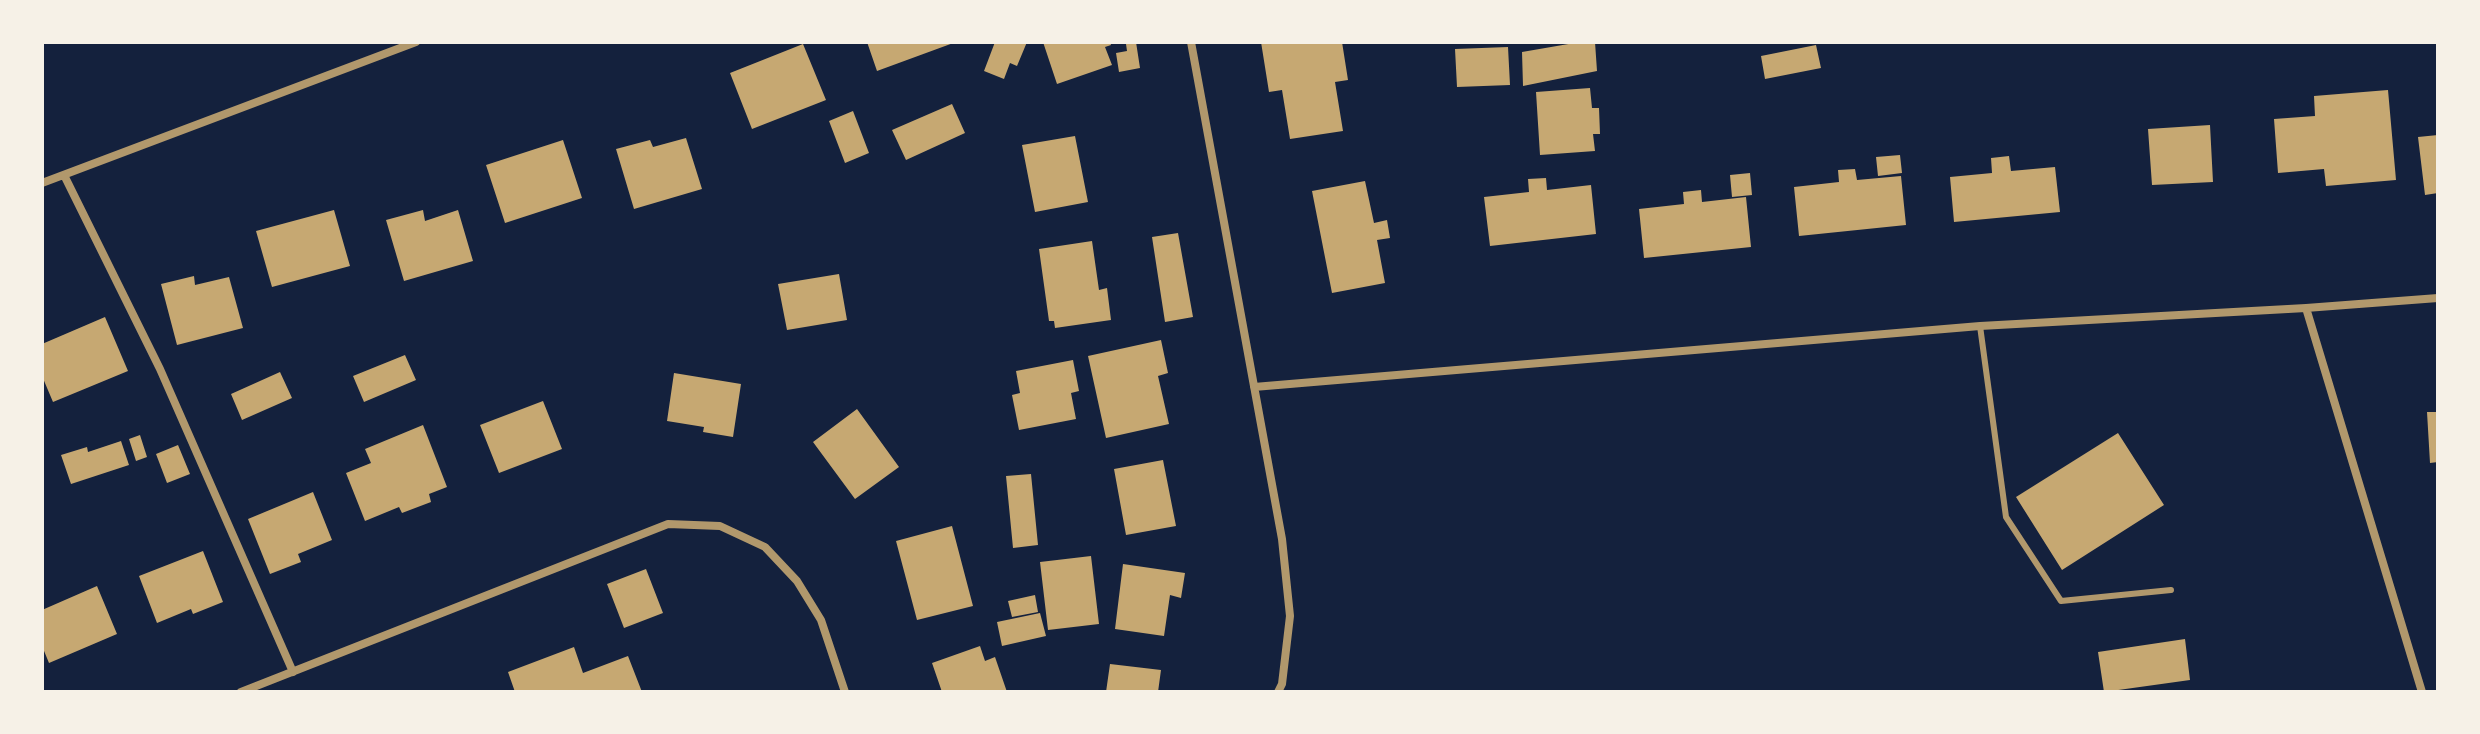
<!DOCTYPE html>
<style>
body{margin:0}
#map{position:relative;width:2480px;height:734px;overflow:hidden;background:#14213d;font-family:"Titillium Web",sans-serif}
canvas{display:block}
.frame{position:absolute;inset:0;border:44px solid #f6f1e7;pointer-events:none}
</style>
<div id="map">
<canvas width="2480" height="734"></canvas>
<div class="frame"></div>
</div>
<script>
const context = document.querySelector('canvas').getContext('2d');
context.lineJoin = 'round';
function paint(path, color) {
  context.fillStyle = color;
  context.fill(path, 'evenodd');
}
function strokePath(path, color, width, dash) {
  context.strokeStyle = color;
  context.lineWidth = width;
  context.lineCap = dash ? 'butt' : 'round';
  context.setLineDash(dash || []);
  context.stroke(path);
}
const building = new Path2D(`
 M 867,42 L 956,42 L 877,71 Z
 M 995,42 L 1027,42 L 1017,66 L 1010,63 L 1004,79 L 984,71 Z
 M 1043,42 L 1110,42 L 1111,45 L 1105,47 L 1112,65 L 1057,84 Z
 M 1136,42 L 1140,68 L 1119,72 L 1116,53 L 1127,51 L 1126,44 Z
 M 1261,42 L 1342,42 L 1348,80 L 1335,82 L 1343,131 L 1290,139 L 1282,90 L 1269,92 Z
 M 1580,42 L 1595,42 L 1597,71 L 1523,86 L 1522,52 Z
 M 803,44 L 826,100 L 752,129 L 730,73 Z
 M 1816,45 L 1821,68 L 1765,79 L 1761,56 Z
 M 1508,47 L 1510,85 L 1457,87 L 1455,49 Z
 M 1590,88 L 1592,108 L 1599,108 L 1600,134 L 1593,134 L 1595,151 L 1540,155 L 1536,92 Z
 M 2388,90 L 2396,180 L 2326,186 L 2324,169 L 2278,173 L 2274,119 L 2315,116 L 2314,96 Z
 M 952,104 L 965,133 L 906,160 L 892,130 Z
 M 853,111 L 869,153 L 845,163 L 829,121 Z
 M 2210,125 L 2213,182 L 2152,185 L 2148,129 Z
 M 2438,135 L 2438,193 L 2425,195 L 2418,137 Z
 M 1075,136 L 1088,202 L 1035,212 L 1022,145 Z
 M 686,138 L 702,189 L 634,209 L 616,149 L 650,140 L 653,147 Z
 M 563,140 L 582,198 L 505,223 L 486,165 Z
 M 1900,155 L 1902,173 L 1878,176 L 1876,157 Z
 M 2009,156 L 2011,171 L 2055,167 L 2060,212 L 1954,222 L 1950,177 L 1992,173 L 1991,158 Z
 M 1855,169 L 1857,180 L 1901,176 L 1906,225 L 1799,236 L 1794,187 L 1839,182 L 1838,170 Z
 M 1750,173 L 1752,195 L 1732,197 L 1730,175 Z
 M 1546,178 L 1547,190 L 1591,185 L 1596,234 L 1490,246 L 1484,197 L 1529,192 L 1528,179 Z
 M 1365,181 L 1374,223 L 1387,220 L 1390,238 L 1377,240 L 1385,283 L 1332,293 L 1312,191 Z
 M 1701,190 L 1702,202 L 1746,197 L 1751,247 L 1644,258 L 1639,209 L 1684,204 L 1683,192 Z
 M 334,210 L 350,266 L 272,287 L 256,231 Z
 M 423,210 L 425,221 L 458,210 L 473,261 L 404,281 L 386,220 Z
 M 1178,233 L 1193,317 L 1165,322 L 1152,237 Z
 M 1092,241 L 1099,290 L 1107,288 L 1111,320 L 1055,328 L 1054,321 L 1049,321 L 1039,249 Z
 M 839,274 L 847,320 L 787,330 L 778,284 Z
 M 194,276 L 195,285 L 229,277 L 243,328 L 177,345 L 161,284 Z
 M 105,317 L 128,371 L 53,402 L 42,376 L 42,344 Z
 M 1161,340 L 1168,373 L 1158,376 L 1169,424 L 1106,438 L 1088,356 Z
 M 405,355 L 416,380 L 364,402 L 353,376 Z
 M 1073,360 L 1079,391 L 1071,393 L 1076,419 L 1019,430 L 1012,395 L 1020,393 L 1016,371 Z
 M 280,372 L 292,398 L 242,420 L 231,394 Z
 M 674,373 L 741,384 L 733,437 L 703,432 L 704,427 L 667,421 Z
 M 543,401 L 562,449 L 499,473 L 480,425 Z
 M 857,409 L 899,467 L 855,499 L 813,442 Z
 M 2427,412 L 2438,412 L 2438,462 L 2430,463 Z
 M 423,425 L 447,487 L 429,494 L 431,502 L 402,513 L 399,507 L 365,521 L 346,473 L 371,463 L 365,449 Z
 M 2118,433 L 2164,505 L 2062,570 L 2016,497 Z
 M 140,435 L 147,457 L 136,461 L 129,439 Z
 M 121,441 L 129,465 L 71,484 L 61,455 L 87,447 L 88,452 Z
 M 178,445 L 190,474 L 167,483 L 156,454 Z
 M 1163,460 L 1176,526 L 1126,535 L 1114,469 Z
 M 1031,474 L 1038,545 L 1013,548 L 1006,476 Z
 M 313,492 L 332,540 L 298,554 L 301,562 L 270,574 L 248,519 Z
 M 952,526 L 973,606 L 917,620 L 896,541 Z
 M 203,551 L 223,602 L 193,614 L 191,609 L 157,623 L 139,576 Z
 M 1091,556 L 1099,624 L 1048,630 L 1040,562 Z
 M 1123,564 L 1185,573 L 1181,598 L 1170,595 L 1164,636 L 1115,629 Z
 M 646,569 L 663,613 L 624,628 L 607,584 Z
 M 97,586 L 117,634 L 49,663 L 42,646 L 42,610 Z
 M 1035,595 L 1038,612 L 1012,617 L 1008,601 Z
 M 1040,613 L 1046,636 L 1002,646 L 997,622 Z
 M 2185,639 L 2190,680 L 2104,692 L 2098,652 Z
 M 980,646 L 985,661 L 995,657 L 1007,692 L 942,692 L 932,663 Z
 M 574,647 L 583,673 L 628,656 L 642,692 L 515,692 L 508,672 Z
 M 1110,664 L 1161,670 L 1158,692 L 1106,692 Z`);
const service = new Path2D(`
 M 1980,326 L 2006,517 L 2061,601 L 2171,590`);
const minor = new Path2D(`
 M 1191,42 L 1282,539 L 1290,616 L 1282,684 L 1278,692
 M 64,175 L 160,369 L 293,672
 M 42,183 L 416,42
 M 2306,308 L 2422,692
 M 1254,387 L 1980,326 L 2306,308 L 2438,298
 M 241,692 L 668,524 L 720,526 L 765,547 L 797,581 L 821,620 L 845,692`);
paint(building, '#c6a872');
strokePath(service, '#b1986c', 6);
strokePath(minor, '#b1986c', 8);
</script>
